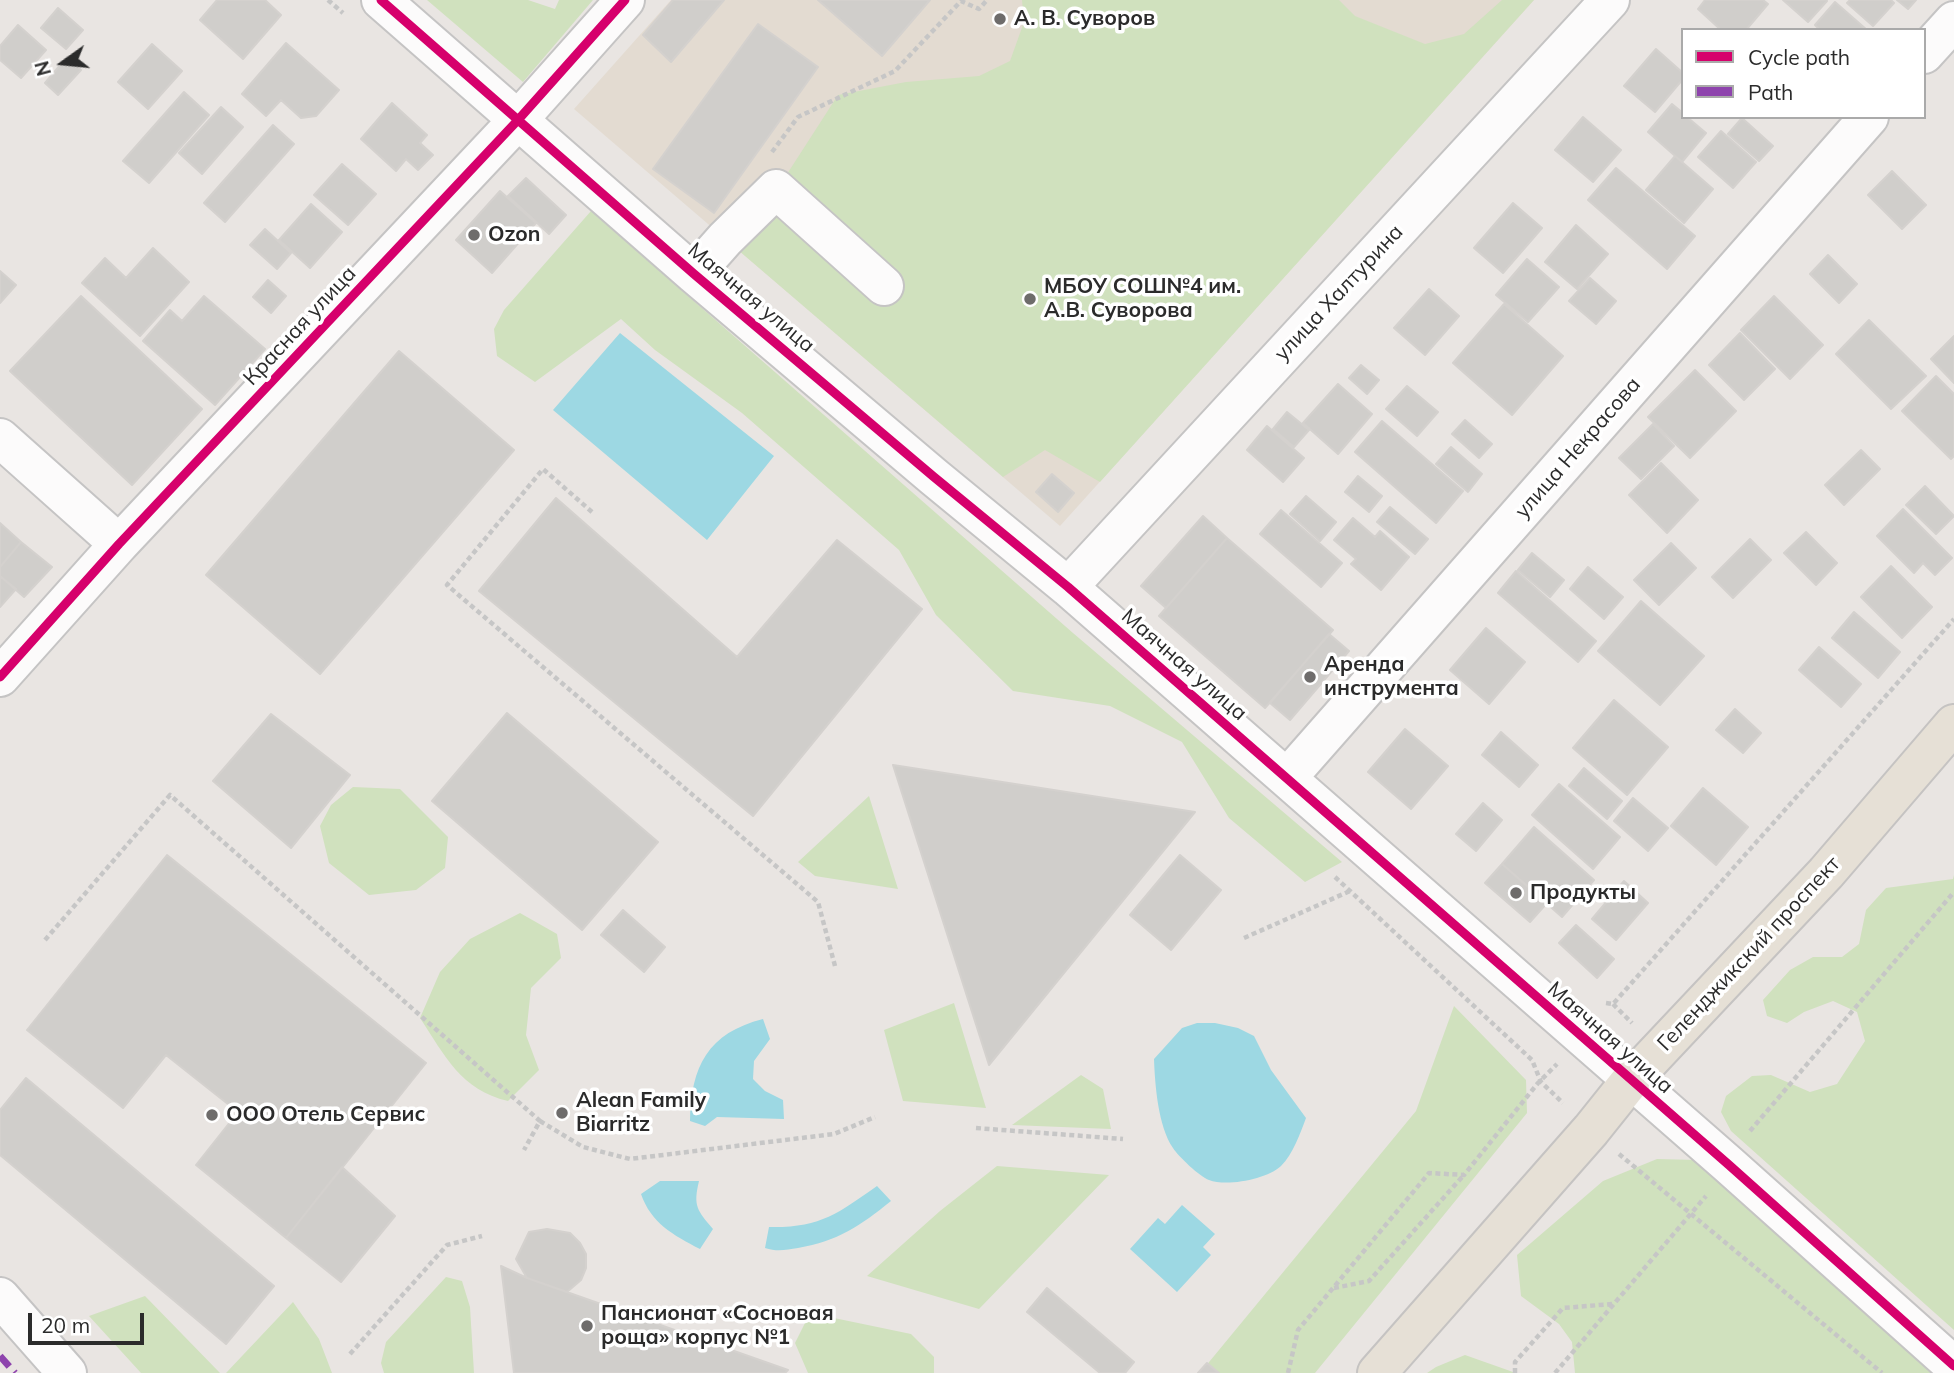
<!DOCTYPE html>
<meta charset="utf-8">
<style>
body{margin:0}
#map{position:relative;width:1954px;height:1373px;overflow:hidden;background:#e9e5e2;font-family:Mulish,sans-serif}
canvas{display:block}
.legend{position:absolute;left:1681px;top:28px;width:245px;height:91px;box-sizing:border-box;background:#fff;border:2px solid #aaa;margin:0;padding:9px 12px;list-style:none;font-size:21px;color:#2b2b2b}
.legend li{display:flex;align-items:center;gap:14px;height:35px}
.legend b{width:35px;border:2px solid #aaa}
.north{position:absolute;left:28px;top:28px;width:70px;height:70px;-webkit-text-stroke:5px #fff;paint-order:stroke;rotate:255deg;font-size:19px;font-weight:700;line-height:28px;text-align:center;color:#2b2b2b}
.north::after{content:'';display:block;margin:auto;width:24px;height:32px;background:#2b2b2b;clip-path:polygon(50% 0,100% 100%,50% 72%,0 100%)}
.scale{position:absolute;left:28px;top:1313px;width:116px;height:32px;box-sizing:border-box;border:4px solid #2b2b2b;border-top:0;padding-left:9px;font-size:21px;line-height:24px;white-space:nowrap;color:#2b2b2b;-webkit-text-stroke:5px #fff;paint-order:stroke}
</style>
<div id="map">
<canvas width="1954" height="1373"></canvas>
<ul class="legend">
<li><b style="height:9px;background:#d6006c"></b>Cycle path</li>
<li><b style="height:9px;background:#8e44ad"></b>Path</li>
</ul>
<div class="north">N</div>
<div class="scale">20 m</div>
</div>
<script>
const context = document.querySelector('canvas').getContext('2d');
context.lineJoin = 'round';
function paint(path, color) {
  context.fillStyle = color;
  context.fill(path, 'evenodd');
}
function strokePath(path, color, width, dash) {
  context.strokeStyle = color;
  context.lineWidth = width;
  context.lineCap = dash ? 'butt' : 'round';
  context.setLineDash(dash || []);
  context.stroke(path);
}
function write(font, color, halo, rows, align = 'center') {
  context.font = font + ' Mulish,sans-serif';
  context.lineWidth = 7;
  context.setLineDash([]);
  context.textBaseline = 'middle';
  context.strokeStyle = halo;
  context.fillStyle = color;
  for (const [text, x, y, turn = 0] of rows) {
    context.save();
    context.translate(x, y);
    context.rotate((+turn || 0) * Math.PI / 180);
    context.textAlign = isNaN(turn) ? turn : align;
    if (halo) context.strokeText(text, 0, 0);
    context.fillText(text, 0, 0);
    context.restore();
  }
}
const education = new Path2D(`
 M 671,0 L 1534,0 L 1060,526 L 574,109 Z`);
const green = new Path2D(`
 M 427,0 L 528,0 L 555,9 L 559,0 L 593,0 L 523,82 Z
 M 1022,0 L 1339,0 L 1355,16 L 1425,44 L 1464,34 L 1502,0 L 1534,0 L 1100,482 L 1045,450 L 1003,477 L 738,250 L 838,95 L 906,82 L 979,76 L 1010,61 L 1024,22 Z
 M 591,211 L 1073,633 L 1342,862 L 1305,882 L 1229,818 L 1182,742 L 1110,706 L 1013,691 L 936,615 L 899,550 L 742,413 L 655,350 L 621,319 L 535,382 L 497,356 L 494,329 L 504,310 Z
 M 353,787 L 400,789 L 448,837 L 445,868 L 416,890 L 369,895 L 329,863 L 320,826 L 331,805 Z
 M 869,796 L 898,889 L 815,876 L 798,862 Z
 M 1954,875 L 1954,1330 L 1731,1131 L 1721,1112 L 1726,1096 L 1752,1076 L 1771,1075 L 1810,1092 L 1837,1084 L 1865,1041 L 1857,1012 L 1833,1001 L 1804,1012 L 1787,1023 L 1767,1016 L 1763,1000 L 1790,970 L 1813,957 L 1842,957 L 1859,944 L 1866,910 L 1886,888 L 1953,879 Z
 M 520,913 L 557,934 L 561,958 L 531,988 L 526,1035 L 539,1070 L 508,1101 C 461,1090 445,1056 420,1018 L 440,972 L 470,939 Z
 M 954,1003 L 986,1108 L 903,1101 L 884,1030 Z
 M 1454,1006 L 1526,1080 L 1527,1113 L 1315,1373 L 1200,1373 L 1416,1111 Z
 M 1081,1075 L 1103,1089 L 1111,1129 L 1012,1125 Z
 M 1657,1159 L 1697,1160 L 1942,1373 L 1575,1373 L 1572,1342 L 1559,1324 L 1521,1296 L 1517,1255 L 1603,1181 Z
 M 997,1166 L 1109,1175 L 979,1309 L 867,1276 L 940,1211 Z
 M 446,1277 L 462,1281 L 470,1307 L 474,1373 L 384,1373 L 381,1363 L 386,1342 Z
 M 145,1296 L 220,1373 L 141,1373 L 89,1316 Z
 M 293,1302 L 319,1339 L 332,1373 L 226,1373 Z
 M 810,1313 L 911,1334 L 934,1357 L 934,1373 L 808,1373 L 795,1343 Z
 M 1465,1355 L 1513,1372 L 1514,1373 L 1427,1373 L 1436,1367 Z`);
const water = new Path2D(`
 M 620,333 L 774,456 L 707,540 L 553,410 Z
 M 763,1019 L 770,1039 L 754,1061 L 753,1079 L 765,1091 L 783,1100 L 784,1119 L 717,1117 L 705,1126 L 690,1121 C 691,1066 708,1033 763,1019 Z
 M 1197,1023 L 1215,1023 L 1238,1028 L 1254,1036 L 1271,1070 L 1306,1118 C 1300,1134 1293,1154 1281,1166 C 1267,1179 1227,1187 1209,1180 C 1200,1177 1178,1156 1173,1148 C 1158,1126 1155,1085 1154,1059 L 1182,1028 Z
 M 660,1181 L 699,1181 C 693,1206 697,1210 713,1229 L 700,1249 C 673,1235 651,1223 641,1194 Z
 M 877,1186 L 891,1201 C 860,1226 838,1241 798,1248 C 786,1250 777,1252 765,1248 L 769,1227 C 820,1228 837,1214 877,1186 Z
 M 1182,1205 L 1215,1234 L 1203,1247 L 1211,1255 L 1177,1292 L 1130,1249 L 1158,1218 L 1165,1224 Z`);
const building = new Path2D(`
 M 217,0 L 265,0 L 281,15 L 243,59 L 200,20 Z
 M 673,0 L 724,0 L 671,62 L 643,35 Z
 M 818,0 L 930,0 L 882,56 Z
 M 1705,0 L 1763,0 L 1768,4 L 1746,30 L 1721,30 L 1698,9 Z
 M 1783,0 L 1826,0 L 1827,1 L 1808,22 Z
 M 1850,0 L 1891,0 L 1894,3 L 1873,26 L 1847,3 Z
 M 1897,0 L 1916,0 L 1908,9 Z
 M 1835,2 L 1867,30 L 1820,30 L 1815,25 Z
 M 58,8 L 83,30 L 66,49 L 41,28 Z
 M 758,24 L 818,67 L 714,213 L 653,169 Z
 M 18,25 L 46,50 L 21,78 L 0,60 L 0,46 Z
 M 286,43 L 339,90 L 316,116 L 301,118 L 281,100 L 266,116 L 242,94 Z
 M 152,44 L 182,71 L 148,109 L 118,82 Z
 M 1656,49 L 1683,73 L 1683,79 L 1655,112 L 1624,86 Z
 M 67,57 L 81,70 L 58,95 L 45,83 Z
 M 184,92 L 209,115 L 149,183 L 123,161 Z
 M 392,103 L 427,135 L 420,143 L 433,155 L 418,170 L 406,159 L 396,171 L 361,139 Z
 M 1672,104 L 1683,113 L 1683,117 L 1687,117 L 1706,133 L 1682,162 L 1648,132 Z
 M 221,107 L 243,127 L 202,174 L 179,153 Z
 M 1583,117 L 1621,150 L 1593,182 L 1555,150 Z
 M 1742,118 L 1773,146 L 1759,161 L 1728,134 Z
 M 273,125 L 294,144 L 225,222 L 204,203 Z
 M 1721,131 L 1756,162 L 1733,188 L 1698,157 Z
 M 1675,156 L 1713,189 L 1684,223 L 1646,190 Z
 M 342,164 L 376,194 L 348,225 L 314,195 Z
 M 1616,168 L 1695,236 L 1667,269 L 1588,200 Z
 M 1892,171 L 1926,205 L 1902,229 L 1868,195 Z
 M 526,178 L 566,215 L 549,234 L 508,196 Z
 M 500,191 L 536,223 L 492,273 L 456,240 Z
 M 1513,203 L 1542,228 L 1503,273 L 1474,248 Z
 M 311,204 L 342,232 L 310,268 L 279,240 Z
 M 1576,225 L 1608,254 L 1577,289 L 1545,262 Z
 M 265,229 L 291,253 L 277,269 L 250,245 Z
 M 153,248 L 189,282 L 140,336 L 82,283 L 105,258 L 126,278 Z
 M 1828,255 L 1857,284 L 1839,303 L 1810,274 Z
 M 1527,259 L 1559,287 L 1528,322 L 1496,295 Z
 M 0,271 L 16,285 L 0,303 Z
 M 1590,278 L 1616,301 L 1596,324 L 1569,301 Z
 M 268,280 L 286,296 L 271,313 L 253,297 Z
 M 1429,289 L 1459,316 L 1425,355 L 1394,328 Z
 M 81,296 L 202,409 L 132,485 L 10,371 Z
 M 204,296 L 265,349 L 215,405 L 143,341 L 170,310 L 182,321 Z
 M 1774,296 L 1823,345 L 1790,379 L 1741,330 Z
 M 1504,304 L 1563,356 L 1512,415 L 1453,363 Z
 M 1869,320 L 1926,376 L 1891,409 L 1836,354 Z
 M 1740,333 L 1775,369 L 1744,400 L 1709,365 Z
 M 1954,336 L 1954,383 L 1931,359 Z
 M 399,351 L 514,450 L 320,674 L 206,575 Z
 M 1361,365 L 1379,380 L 1367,394 L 1349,378 Z
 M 1695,370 L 1736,411 L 1690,458 L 1648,417 Z
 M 1936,376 L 1954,394 L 1954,456 L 1951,459 L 1902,411 Z
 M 1338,384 L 1372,414 L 1338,454 L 1303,423 Z
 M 1407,386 L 1438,412 L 1417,436 L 1386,409 Z
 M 1287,412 L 1309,430 L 1294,447 L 1273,429 Z
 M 1465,420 L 1492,444 L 1479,458 L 1452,434 Z
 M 1382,421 L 1463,491 L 1436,523 L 1355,452 Z
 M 1653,424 L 1674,446 L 1641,479 L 1619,458 Z
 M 1267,426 L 1304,458 L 1283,482 L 1247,450 Z
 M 1451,447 L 1482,474 L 1468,492 L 1436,464 Z
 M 1861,450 L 1880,469 L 1844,505 L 1825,485 Z
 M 1661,463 L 1698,500 L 1667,533 L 1629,495 Z
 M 1052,474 L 1074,493 L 1058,512 L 1036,492 Z
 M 1358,476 L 1382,496 L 1369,512 L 1345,492 Z
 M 1925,486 L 1954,516 L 1936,534 L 1906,505 Z
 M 1306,496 L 1336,522 L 1320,541 L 1290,514 Z
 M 556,498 L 737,657 L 837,540 L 922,609 L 753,816 L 479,591 Z
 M 1390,507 L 1428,539 L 1415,554 L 1377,522 Z
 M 1903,509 L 1952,558 L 1935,575 L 1923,563 L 1914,573 L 1877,536 Z
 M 1281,510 L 1342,563 L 1321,587 L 1260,534 Z
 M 1203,516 L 1227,538 L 1166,608 L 1141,586 Z
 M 1353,518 L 1375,537 L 1380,531 L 1409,557 L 1381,590 L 1351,564 L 1356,559 L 1334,540 Z
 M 0,523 L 21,542 L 0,567 Z
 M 1806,532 L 1837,563 L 1816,585 L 1784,553 Z
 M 1227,538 L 1333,630 L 1265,708 L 1159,616 Z
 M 1750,539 L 1771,560 L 1733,598 L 1712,577 Z
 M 21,542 L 52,567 L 24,597 L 0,576 L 0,567 Z
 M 1671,543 L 1696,568 L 1659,605 L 1634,580 Z
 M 1532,553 L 1564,580 L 1550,597 L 1518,570 Z
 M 1891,566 L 1932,607 L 1902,638 L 1861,597 Z
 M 1588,567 L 1623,597 L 1604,619 L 1570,589 Z
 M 1516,571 L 1596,641 L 1578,662 L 1498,593 Z
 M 0,576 L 16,589 L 0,607 Z
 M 1641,601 L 1704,656 L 1660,705 L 1598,651 Z
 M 1854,612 L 1900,652 L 1878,678 L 1832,638 Z
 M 1486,628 L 1525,662 L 1489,704 L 1450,670 Z
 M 1329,634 L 1349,651 L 1290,720 L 1270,703 Z
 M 1819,647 L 1861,684 L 1841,707 L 1799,670 Z
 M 1614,700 L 1668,747 L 1627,795 L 1573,748 Z
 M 1735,709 L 1761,733 L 1743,753 L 1716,730 Z
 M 507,713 L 658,842 L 582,930 L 432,801 Z
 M 271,714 L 350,775 L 291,848 L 213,781 Z
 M 1405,729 L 1448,766 L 1411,809 L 1368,772 Z
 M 1501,732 L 1538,765 L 1519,787 L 1482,755 Z
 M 893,765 L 1195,812 L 989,1065 Z
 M 1584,768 L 1622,801 L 1607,819 L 1569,786 Z
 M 1559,784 L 1620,837 L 1593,869 L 1532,815 Z
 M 1703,788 L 1748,827 L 1716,865 L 1671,826 Z
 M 1633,798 L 1668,828 L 1648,851 L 1614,821 Z
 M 1483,803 L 1502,820 L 1476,851 L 1456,834 Z
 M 1534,827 L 1594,880 L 1562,917 L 1502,864 Z
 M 167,855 L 426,1063 L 286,1238 L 196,1165 L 238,1112 L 166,1055 L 123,1108 L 27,1030 Z
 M 1180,855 L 1221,890 L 1171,950 L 1130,915 Z
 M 1502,864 L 1547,903 L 1530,922 L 1485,883 Z
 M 1624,881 L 1648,903 L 1616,940 L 1592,919 Z
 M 623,910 L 665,947 L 644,972 L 601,935 Z
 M 1576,925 L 1614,959 L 1597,978 L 1559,943 Z
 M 26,1078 L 274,1286 L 226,1344 L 0,1155 L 0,1110 Z
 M 342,1167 L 395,1216 L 341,1282 L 286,1238 Z
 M 547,1229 L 570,1233 L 580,1243 L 586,1254 L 586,1268 L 581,1280 L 567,1292 L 527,1278 L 516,1259 L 529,1232 Z
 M 501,1266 L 527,1278 L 788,1370 L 785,1373 L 514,1373 Z
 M 1047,1288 L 1134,1362 L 1125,1373 L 1100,1373 L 1027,1312 Z
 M 1207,1363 L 1219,1373 L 1198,1373 Z`);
const path = new Path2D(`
 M 328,0 L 343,13
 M 772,152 L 798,117 L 895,71 L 961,1 L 979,9 L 987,0
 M 592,512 L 543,469 L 447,585 L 818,902 L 835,966
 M 1335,877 L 1532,1060 L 1541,1082 L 1563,1103
 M 1244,938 L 1350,891
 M 45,940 L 170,795 L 540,1121 L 524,1150
 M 1606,1003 L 1613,1004 L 1954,619
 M 1613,1004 L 1632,1023
 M 540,1121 L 583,1147 L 630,1159 L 834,1134 L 875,1117
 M 976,1128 L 1123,1139
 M 1750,1131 L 1954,892
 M 1619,1154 L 1882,1373
 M 1334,1288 L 1369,1281 L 1463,1176
 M 350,1354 L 447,1245 L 482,1236
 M 1288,1373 L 1298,1330 L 1429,1173 L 1464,1175 L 1538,1083 L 1557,1064
 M 1515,1373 L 1515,1362 L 1563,1308 L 1612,1304
 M 1555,1373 L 1706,1196`);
const minor = new Path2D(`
 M 381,0 L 694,274 L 934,477 L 1068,587 L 1729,1165 L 1954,1366
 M 1924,54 L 1954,21
 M 694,274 L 725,239 L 776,189 L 884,286
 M 0,438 L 119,544
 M 1068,587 L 1610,0
 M 0,677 L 119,544 L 518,120 L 625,0
 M 1287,778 L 1869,117
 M 0,1297 L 67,1373`);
const major = new Path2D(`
 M 1377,1373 L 1591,1130 L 1631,1080 L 1826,873 L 1954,724`);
const quiet = new Path2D(`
 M 0,1356 L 15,1373`);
const cycleway = new Path2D(`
 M 381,0 L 694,274 L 934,477 L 1068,587 L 1729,1165 L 1954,1366
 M 0,677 L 119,544 L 518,120 L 625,0`);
const markers = [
 [1000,19,7,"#6e6c6b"],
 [474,235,7,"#6e6c6b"],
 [1030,299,7,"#6e6c6b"],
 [1310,677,7,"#6e6c6b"],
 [1516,893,7,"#6e6c6b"],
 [562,1113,7,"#6e6c6b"],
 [212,1115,7,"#6e6c6b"],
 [587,1326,7,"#6e6c6b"]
];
const poiNames = [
 ["А. В. Суворов",1014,19],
 ["Ozon",488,235],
 ["МБОУ СОШ№4 им.",1044,287],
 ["А.В. Суворова",1044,311],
 ["Аренда",1324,665],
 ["инструмента",1324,689],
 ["Продукты",1530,893],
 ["Alean Family",576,1101],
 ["Biarritz",576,1125],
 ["ООО Отель Сервис",226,1115],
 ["Пансионат «Сосновая",601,1314],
 ["роща» корпус №1",601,1338]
];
const streetNames = [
 ["улица Халтурина",1339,293,-47],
 ["Маячная улица",751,298,40],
 ["Красная улица",300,326,-47],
 ["улица Некрасова",1578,448,-49],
 ["Маячная улица",1184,665,41],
 ["Геленджикский проспект",1749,954,-47],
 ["Маячная улица",1610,1038,41]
];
paint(education, '#e3dbd1');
paint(green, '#d0e1be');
paint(water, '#9dd8e3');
paint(building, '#d0cecb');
strokePath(building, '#d4d1ce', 2);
strokePath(minor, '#c5c4c4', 42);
strokePath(major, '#c5c3c2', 42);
strokePath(path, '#c6c6c6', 4.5, [5, 3.5]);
strokePath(minor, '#fcfbfb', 38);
strokePath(major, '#e6e0d6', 38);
strokePath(quiet, '#8e44ad', 7, [14, 7]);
strokePath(cycleway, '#d6006c', 9);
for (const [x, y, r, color] of markers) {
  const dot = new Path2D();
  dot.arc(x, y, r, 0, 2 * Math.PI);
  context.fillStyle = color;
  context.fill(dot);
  strokePath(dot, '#fff', 2.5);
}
write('bold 21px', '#2b2b2b', '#fff', poiNames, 'left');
write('21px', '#2b2b2b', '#fff', streetNames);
</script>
